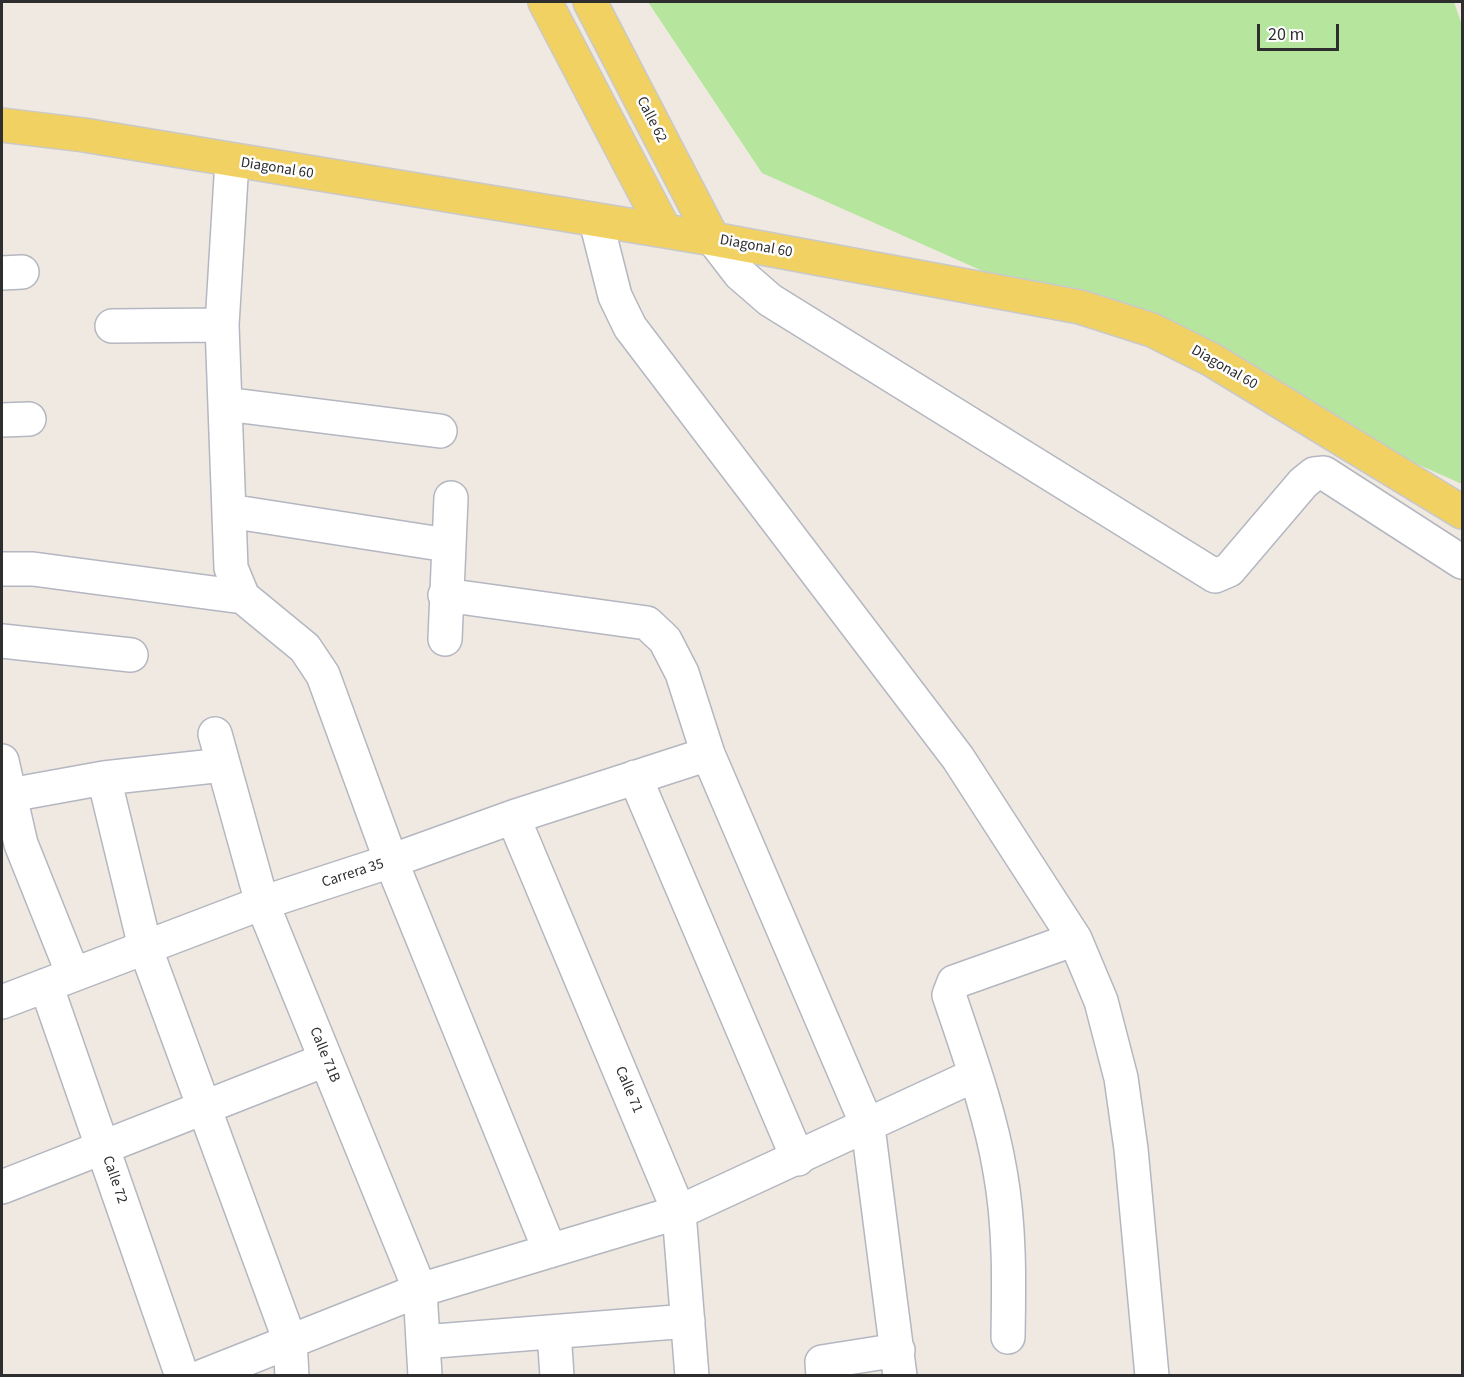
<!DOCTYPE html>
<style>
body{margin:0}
#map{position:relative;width:1464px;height:1377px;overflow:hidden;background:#efe9e1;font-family:"Source Sans 3",sans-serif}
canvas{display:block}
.frame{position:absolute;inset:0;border:3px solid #2e2e2e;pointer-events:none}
.scale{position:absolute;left:1257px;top:24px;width:82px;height:27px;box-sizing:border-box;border:3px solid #2e2e2e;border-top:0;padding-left:8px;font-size:18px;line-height:21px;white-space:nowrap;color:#2e2e2e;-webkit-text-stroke:4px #fff;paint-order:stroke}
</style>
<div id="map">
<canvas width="1464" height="1377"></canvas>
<div class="frame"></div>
<div class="scale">20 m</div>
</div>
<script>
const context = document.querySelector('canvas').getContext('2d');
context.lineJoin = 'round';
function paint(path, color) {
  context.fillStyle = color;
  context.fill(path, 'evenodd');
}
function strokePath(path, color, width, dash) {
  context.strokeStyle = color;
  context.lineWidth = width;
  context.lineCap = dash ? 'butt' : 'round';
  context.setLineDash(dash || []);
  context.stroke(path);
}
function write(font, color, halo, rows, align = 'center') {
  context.font = font + ' "Source Sans 3",sans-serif';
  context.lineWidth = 5;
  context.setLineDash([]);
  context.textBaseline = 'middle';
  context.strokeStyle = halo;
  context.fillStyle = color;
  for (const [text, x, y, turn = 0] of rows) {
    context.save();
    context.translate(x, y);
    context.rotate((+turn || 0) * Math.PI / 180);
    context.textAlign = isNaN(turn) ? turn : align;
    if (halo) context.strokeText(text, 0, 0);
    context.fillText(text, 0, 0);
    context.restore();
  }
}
const green = new Path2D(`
 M 648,2 L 1454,2 L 1462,25 L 1462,484 L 762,173 Z`);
const minor = new Path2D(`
 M 232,161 L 222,325 L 231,568 L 243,597 L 305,648 L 323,675 L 391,861 L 550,1251
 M 596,221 L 615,296 L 630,327 L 958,758 L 1075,939 L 1101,1001 L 1121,1078 L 1131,1149 L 1152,1376
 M 713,239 L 740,274 L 770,300 L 1215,576 L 1229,570 L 1303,483 L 1314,474 L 1324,473 L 1462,562
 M 2,273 L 22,272
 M 112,326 L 222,325
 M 225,404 L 440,431
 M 2,420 L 29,419
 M 229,511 L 447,545
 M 2,569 L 33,569 L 243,597
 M 445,595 L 647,623 L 665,640 L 682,673 L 708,754 L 868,1127 L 900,1376
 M 445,639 L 451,498
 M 2,641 L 131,655
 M 215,734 L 262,903 L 420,1290 L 425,1376
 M 2,761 L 21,844 L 73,974
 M 635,777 L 798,1159
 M 104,778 L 145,947 L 290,1341 L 292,1376
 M 10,795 L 104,778 L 223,765
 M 513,817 L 679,1212 L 692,1376
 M 46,985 L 182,1376
 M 2,1002 L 262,903 L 391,861 L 513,817 L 708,754
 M 2,1187 L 325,1060
 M 554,1332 L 557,1376
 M 1008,1337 C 1009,1282 1010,1226 1000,1171 C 990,1112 968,1052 949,995 L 954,982 L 1075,939
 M 423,1342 L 688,1321
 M 203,1376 L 420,1290 L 679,1212 L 975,1075
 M 823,1376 L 822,1362 L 898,1350`);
const major = new Path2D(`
 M 545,2 L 665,231
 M 590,2 L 713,239
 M 2,125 L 84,135 L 713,239 L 1080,307 L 1152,330 L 1212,360 L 1462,512`);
const streetNames = [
 ["Calle 62",651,120,63],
 ["Diagonal 60",277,169,9],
 ["Diagonal 60",756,247,10],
 ["Diagonal 60",1224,368,30],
 ["Carrera 35",353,874,-18],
 ["Calle 71B",324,1055,68],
 ["Calle 71",628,1090,67],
 ["Calle 72",114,1180,71]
];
paint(green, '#b6e59e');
strokePath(minor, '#b4b7c1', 36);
strokePath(major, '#c9c9c9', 36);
strokePath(minor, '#fff', 33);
strokePath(major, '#f2d163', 33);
write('15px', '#2e2e2e', '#fff', streetNames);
</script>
